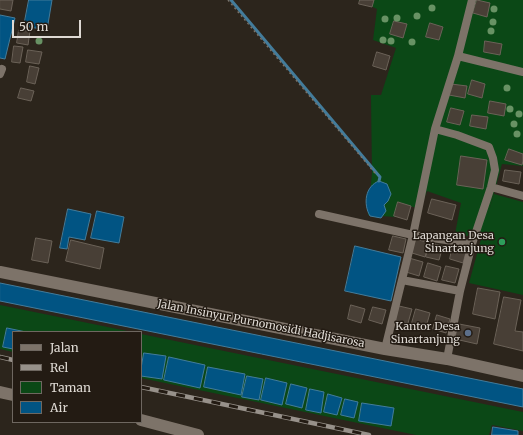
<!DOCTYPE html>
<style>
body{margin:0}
#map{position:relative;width:523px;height:435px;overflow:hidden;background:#2c251c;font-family:Merriweather,serif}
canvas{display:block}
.legend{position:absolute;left:12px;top:331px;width:130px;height:92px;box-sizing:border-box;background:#231b13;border:1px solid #6e6760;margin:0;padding:5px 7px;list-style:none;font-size:12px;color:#ded9d3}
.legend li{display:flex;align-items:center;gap:8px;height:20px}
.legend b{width:20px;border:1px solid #6e6760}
.scale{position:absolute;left:12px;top:20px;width:69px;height:18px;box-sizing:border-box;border:2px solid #ded9d3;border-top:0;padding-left:5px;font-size:12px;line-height:14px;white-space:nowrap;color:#ded9d3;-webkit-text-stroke:3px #231b13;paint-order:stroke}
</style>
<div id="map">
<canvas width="523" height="435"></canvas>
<ul class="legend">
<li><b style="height:5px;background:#7d7369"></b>Jalan</li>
<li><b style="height:5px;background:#97918a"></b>Rel</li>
<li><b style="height:11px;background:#0b4816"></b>Taman</li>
<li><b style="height:11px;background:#015483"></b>Air</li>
</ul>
<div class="scale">50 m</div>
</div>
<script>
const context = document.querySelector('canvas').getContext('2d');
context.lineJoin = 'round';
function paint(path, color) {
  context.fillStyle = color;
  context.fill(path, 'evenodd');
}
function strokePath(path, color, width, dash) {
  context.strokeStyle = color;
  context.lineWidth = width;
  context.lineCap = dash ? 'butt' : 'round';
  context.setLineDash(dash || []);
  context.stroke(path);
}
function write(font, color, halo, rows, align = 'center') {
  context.font = font + ' Merriweather,serif';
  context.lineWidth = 3;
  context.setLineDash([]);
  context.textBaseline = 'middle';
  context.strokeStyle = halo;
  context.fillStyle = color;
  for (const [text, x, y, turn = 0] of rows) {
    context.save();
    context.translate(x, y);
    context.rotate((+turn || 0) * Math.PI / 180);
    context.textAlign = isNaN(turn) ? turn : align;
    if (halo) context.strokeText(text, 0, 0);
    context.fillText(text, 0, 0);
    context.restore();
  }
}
const green = new Path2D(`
 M 358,0 L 523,0 L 523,166 L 502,164 L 487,218 L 494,194 L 523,202 L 523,295 L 469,283 L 483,232 L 454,239 L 461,203 L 427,191 L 420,209 L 403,204 L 395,217 L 368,215 L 372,173 L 371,99 L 371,95 L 381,95 L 396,48 L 373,40 L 377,9 Z
 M 0,305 L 132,332 L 13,332 L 13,352 L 0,349 Z
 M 141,334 L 523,412 L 523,431 L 492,425 L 489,435 L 416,435 L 141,378 Z`);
const water = new Path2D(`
 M 29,0 L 52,0 L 47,30 L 24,26 Z
 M 0,15 L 15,18 L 5,59 L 0,58 Z
 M 379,181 L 387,184 L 391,194 L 388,201 L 384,205 L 386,211 L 381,218 L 370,216 C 363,204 365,186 379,181 Z
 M 68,209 L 91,214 L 85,240 L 69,237 L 67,249 L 60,248 Z
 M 97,211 L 124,217 L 119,243 L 91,238 Z
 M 355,246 L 401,257 L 391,301 L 345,291 Z
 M 0,283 L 523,389 L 523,407 L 0,301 Z
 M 7,328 L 26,332 L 13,332 L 13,349 L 3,347 Z
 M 144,353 L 166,356 L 162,379 L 141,376 L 141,369 Z
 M 169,357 L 205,365 L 200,388 L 164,380 Z
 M 208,367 L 245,374 L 241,395 L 204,387 Z
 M 247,376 L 263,379 L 259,400 L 242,397 Z
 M 266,378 L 287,383 L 282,405 L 261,400 Z
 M 291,384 L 307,388 L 302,408 L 286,404 Z
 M 310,389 L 324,392 L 321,413 L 306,410 Z
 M 328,394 L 342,398 L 337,415 L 324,412 Z
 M 345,399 L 358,402 L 354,418 L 341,415 Z
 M 362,403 L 394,408 L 391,426 L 359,421 Z
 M 493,427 L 518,431 L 518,435 L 492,435 Z`);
const stream = new Path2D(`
 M 231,0 L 380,177 L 379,181`);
const building = new Path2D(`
 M 0,0 L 13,0 L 11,11 L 0,9 Z
 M 360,0 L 374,0 L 372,7 L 359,4 Z
 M 477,0 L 490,3 L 487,17 L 473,13 Z
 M 394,21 L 407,24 L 403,38 L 390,34 Z
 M 430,23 L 443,27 L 439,40 L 426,37 Z
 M 19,30 L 30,31 L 28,45 L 17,43 Z
 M 485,41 L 502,44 L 500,55 L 484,52 Z
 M 14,46 L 23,47 L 20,63 L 12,62 Z
 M 28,50 L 42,52 L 39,64 L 26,62 Z
 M 377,52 L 390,56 L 386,70 L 373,66 Z
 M 30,66 L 39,68 L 35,84 L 27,82 Z
 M 472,80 L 485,84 L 482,98 L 468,94 Z
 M 451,84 L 467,86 L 465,98 L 449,95 Z
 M 21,88 L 34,91 L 31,101 L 18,98 Z
 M 490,101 L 506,104 L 504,116 L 488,113 Z
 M 451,108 L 464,111 L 460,125 L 447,122 Z
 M 472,115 L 488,117 L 486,129 L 470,126 Z
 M 509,149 L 523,154 L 523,161 L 522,165 L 505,160 Z
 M 461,156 L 487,160 L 483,189 L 457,185 Z
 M 505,170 L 521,172 L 519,184 L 503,181 Z
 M 432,199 L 456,205 L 452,220 L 428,213 Z
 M 398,202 L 411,206 L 407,220 L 394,216 Z
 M 393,236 L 406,239 L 403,253 L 389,250 Z
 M 36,238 L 52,241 L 48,263 L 32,260 Z
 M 416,239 L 429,243 L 425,257 L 412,253 Z
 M 71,240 L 104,248 L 100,269 L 66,261 Z
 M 430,243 L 443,246 L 439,260 L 426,257 Z
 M 453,245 L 467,249 L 463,263 L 450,259 Z
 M 409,258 L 423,262 L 419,276 L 406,272 Z
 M 428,263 L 441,267 L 437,281 L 424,277 Z
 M 446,266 L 459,269 L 455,283 L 442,280 Z
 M 478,288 L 500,292 L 495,319 L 473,314 Z
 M 504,297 L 521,300 L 515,331 L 523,332 L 523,351 L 494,344 Z
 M 351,305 L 365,309 L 361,323 L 348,319 Z
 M 399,306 L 412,309 L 408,323 L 395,320 Z
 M 373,307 L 386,310 L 382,324 L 369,320 Z
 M 416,309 L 430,313 L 426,327 L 412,323 Z
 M 437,315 L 450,319 L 446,333 L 433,329 Z
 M 459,324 L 480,328 L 477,344 L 455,339 Z`);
const path = new Path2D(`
 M 228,0 L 375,173`);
const street = new Path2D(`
 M 458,56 L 523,72
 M 0,74 L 2,69
 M 491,187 L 523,196
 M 319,214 L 413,235 L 472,244
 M 402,280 L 460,291
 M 385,349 L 413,235 L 435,129
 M 447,359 L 460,291 L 472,244 L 491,187 L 495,170 L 493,158 L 489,147 L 457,135 L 435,129 L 458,56 L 472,0`);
const secondary = new Path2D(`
 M 0,272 L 385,349 L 447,359 L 523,376
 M 0,392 L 13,395
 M 141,420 L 198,435`);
const rail = new Path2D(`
 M 0,357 L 13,360
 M 141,387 L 369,435`);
const trees = [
 [432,8],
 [494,9],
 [417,16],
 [397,18],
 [385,19],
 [493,22],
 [491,31],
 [383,40],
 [39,41],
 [391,41],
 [412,42],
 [507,88],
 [510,109],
 [519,114],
 [514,124],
 [517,134]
];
const markers = [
 [502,242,4,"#2e9e5b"],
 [468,333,4,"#5c6f8a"]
];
const poiNames = [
 ["Lapangan Desa",494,236],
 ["Sinartanjung",494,249],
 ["Kantor Desa",460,327],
 ["Sinartanjung",460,340]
];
const streetNames = [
 ["Jalan Insinyur Purnomosidi Hadjisarosa",261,324,11]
];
paint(green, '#0b4816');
paint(water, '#015483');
strokePath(water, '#437c9b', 1);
strokePath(stream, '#437c9b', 3);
paint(building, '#483f36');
strokePath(building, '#6b6258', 1);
strokePath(path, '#79736b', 1.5, [2, 3]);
strokePath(street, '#7d7369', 8);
strokePath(secondary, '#7d7369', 12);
strokePath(rail, '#97918a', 4.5);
strokePath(rail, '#231b13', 3, [9]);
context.fillStyle = '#689264';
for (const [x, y] of trees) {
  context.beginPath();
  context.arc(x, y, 3.5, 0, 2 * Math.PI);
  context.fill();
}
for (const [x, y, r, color] of markers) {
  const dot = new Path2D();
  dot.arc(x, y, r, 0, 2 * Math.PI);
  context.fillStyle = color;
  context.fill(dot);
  strokePath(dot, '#231b13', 1.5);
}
write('11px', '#ded9d3', '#231b13', poiNames, 'right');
write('11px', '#ded9d3', '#231b13', streetNames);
</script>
